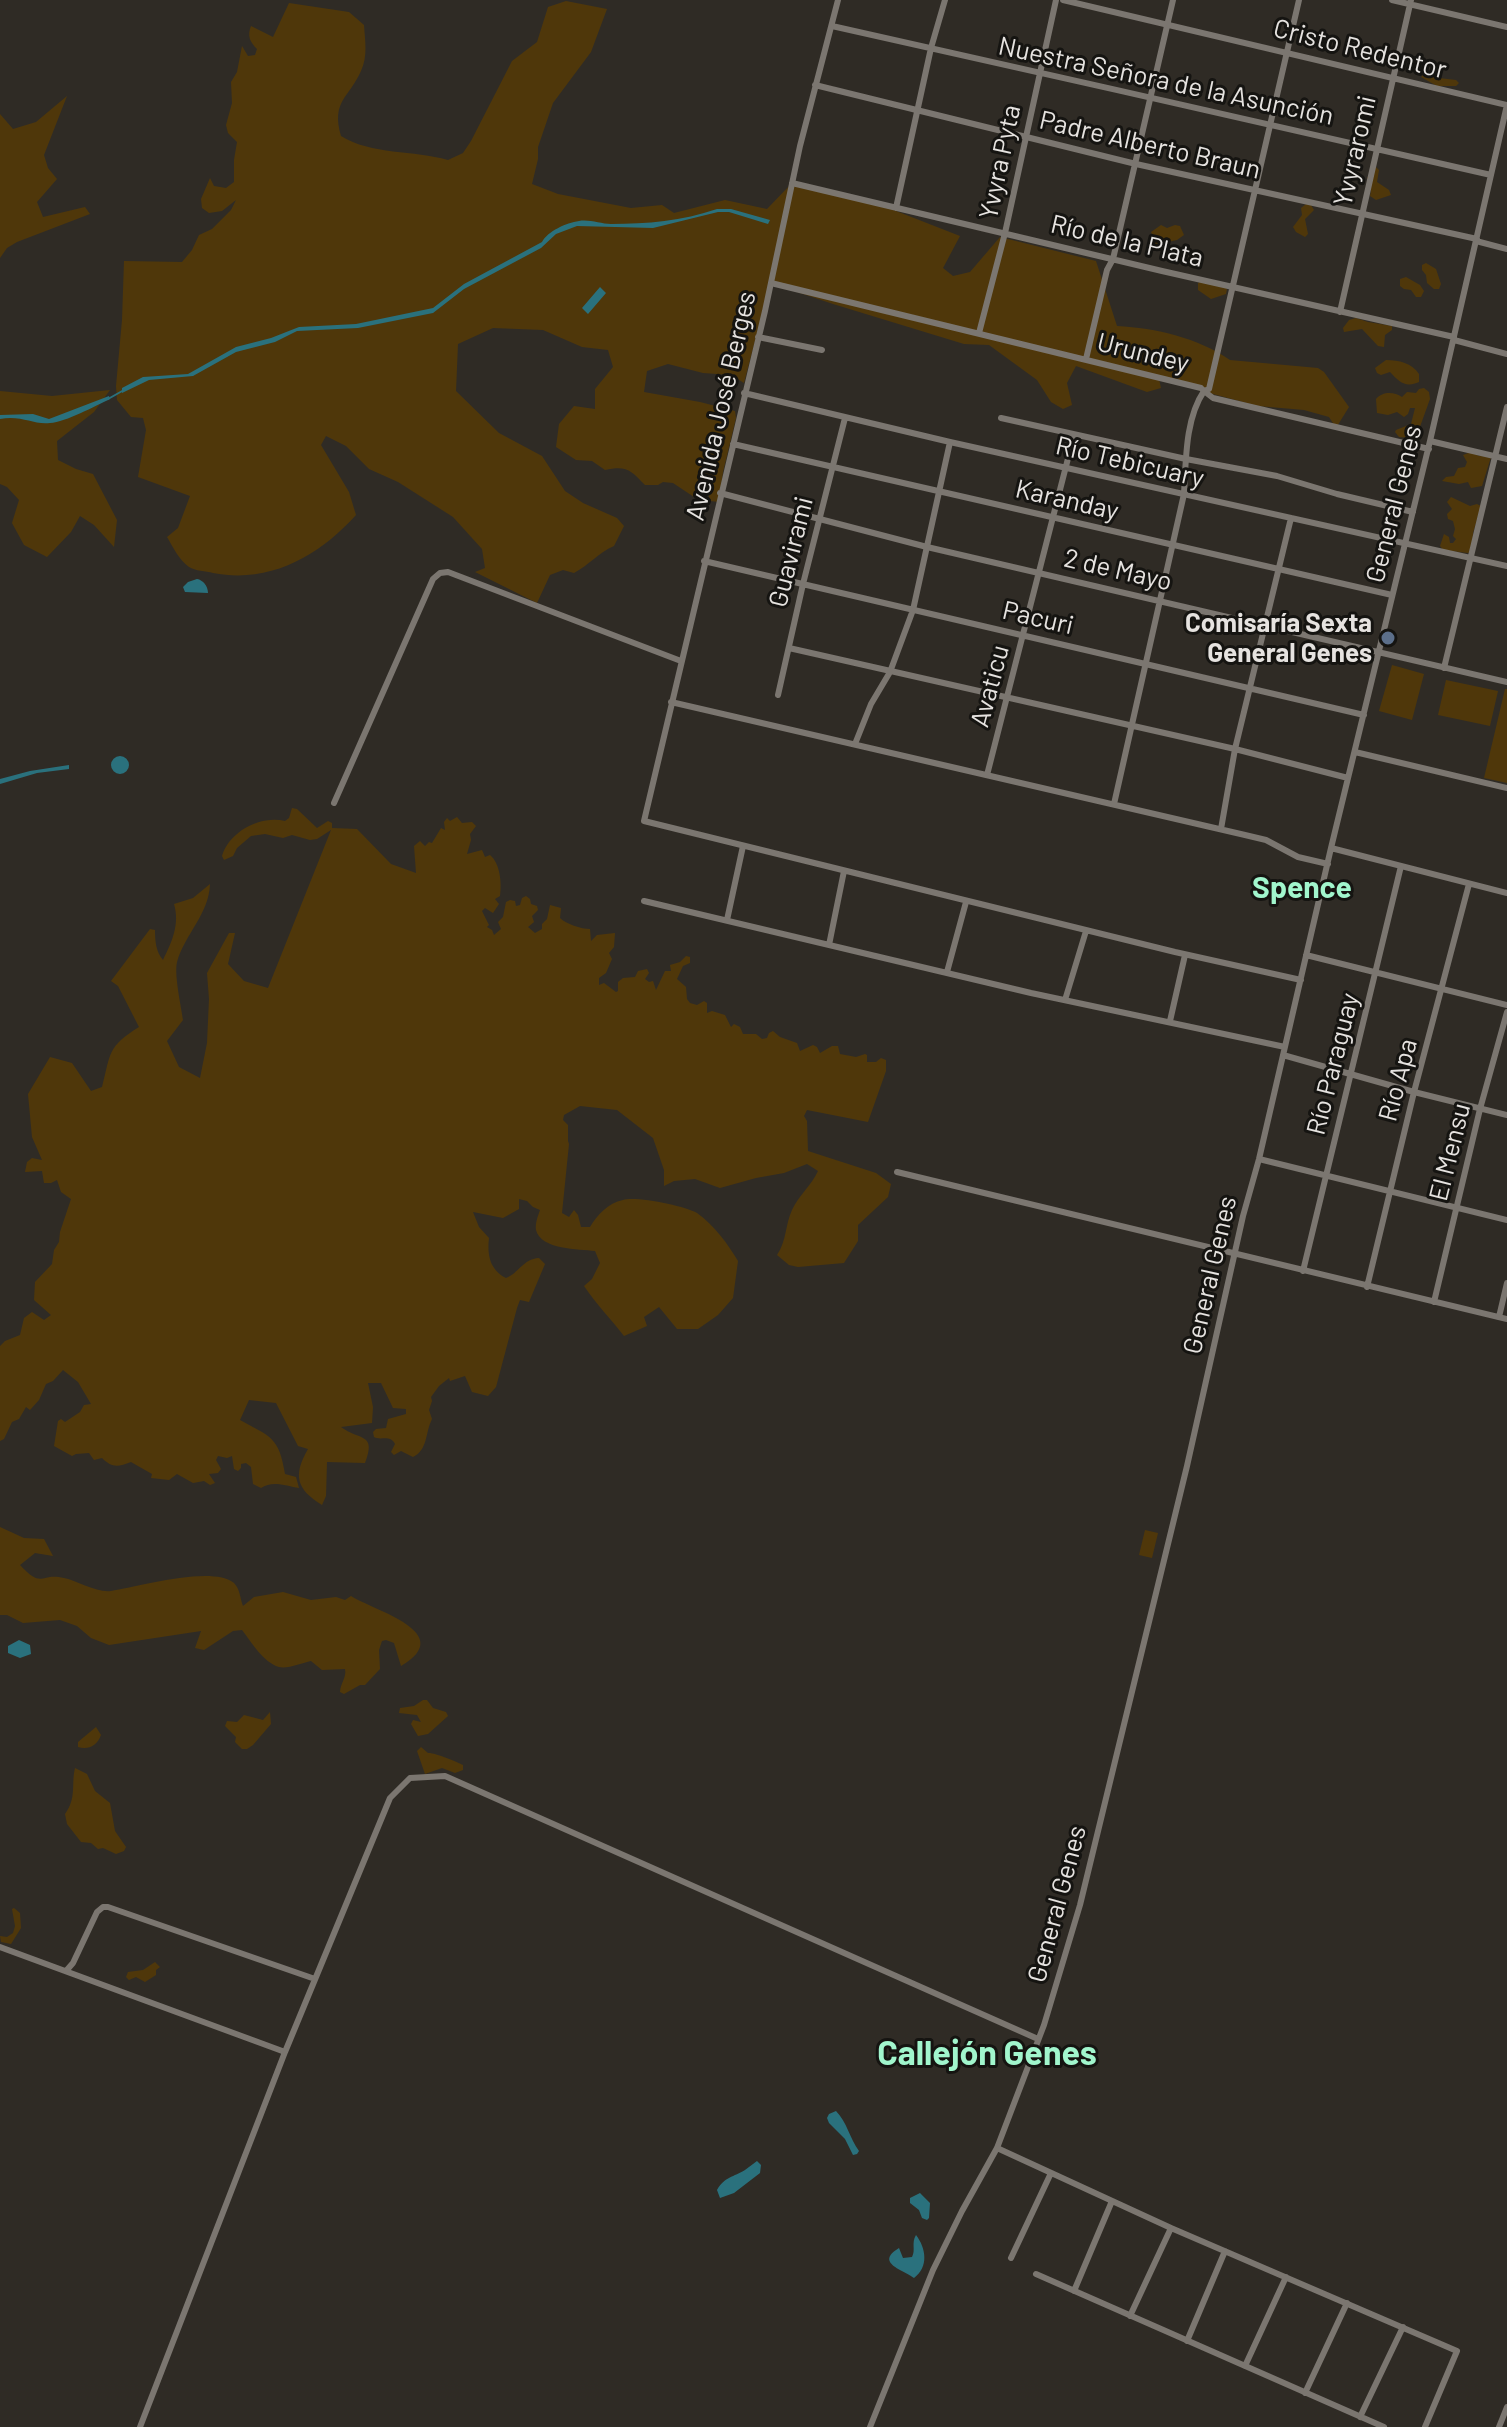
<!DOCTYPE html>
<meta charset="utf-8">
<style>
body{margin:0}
canvas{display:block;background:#2f2b25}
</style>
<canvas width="1507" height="2427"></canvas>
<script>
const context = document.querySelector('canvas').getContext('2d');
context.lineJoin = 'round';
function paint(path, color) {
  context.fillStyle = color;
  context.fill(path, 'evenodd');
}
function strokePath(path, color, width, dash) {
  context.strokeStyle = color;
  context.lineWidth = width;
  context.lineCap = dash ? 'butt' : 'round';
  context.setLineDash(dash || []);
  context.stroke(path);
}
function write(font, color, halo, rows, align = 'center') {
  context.font = font + ' Barlow,sans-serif';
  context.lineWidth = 6;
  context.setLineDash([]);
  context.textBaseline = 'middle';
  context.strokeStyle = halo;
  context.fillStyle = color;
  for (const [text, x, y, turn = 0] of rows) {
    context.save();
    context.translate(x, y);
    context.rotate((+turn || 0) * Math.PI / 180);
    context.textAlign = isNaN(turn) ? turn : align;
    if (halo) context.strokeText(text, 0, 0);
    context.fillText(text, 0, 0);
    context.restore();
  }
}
const green = new Path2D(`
 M 566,1 L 607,9 L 591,52 L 553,103 L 538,147 L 538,159 L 532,184 L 558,194 L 631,208 L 662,205 L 674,213 L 725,200 L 767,209 L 792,183 L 873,202 L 960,236 L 943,268 L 953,276 L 970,272 L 1000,237 L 1096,261 L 1117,326 C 1156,328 1198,338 1230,360 L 1318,368 L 1324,372 L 1349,407 L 1336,428 L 1329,417 L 1304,410 L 1258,406 L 1198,390 L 1173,379 L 1159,379 L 1161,388 L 1147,392 L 1076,366 L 1067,383 L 1072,405 L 1063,409 L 1051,402 L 1037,380 L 989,345 L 964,344 L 833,304 L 770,283 L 744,383 L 731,375 L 703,373 L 668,364 L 647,371 L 644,392 L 700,402 L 735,411 L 736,418 L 723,472 L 719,502 L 710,501 L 707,489 L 701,490 L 697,499 L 673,483 L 663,482 L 658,485 L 645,485 C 631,470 626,465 605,470 L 592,461 L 576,460 L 556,447 L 559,424 L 574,406 L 595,409 L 595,389 L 613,367 L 608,350 L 582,347 L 543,330 L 493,328 L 458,344 L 456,391 L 499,433 L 542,456 L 565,491 L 583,503 L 617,518 L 624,526 L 614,546 C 598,553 589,565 574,573 L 563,570 L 550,575 L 537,603 L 475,572 L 485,568 L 482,549 L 453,517 L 398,482 L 369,469 L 346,446 L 326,436 L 321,445 L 349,492 L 356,515 C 319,556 270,584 213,573 C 206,571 195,571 189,567 C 179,560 173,547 167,537 L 178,528 L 190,496 L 138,477 L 146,430 L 143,418 L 131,417 L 117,400 L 116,386 L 122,320 L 124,261 L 182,262 L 192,250 L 199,235 L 212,229 L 231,210 L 236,200 L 222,211 L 209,213 L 202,208 L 201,199 L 210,178 L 214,186 L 226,188 L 234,182 L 234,160 L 237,142 L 228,133 L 226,125 L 232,103 L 231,82 L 237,72 L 242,46 L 248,56 L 255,55 L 257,49 C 250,42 247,36 251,26 L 273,37 L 289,3 L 349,12 L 364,25 C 365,41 368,56 361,71 C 349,98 331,101 341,136 C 371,155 414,150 448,160 L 463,153 L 471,141 L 512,61 L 537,42 L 548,7 Z
 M 1434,73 L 1439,78 L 1456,80 L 1459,83 L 1456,86 L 1437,86 L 1421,77 L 1424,74 Z
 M 67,96 L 44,155 L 48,168 L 57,179 L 37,202 L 43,217 L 85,207 L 90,214 L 17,242 L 7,248 L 0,258 L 0,114 L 13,129 L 36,122 Z
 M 1376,167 L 1379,170 L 1377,182 L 1389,190 L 1391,195 L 1376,200 L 1370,196 L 1371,191 L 1367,178 Z
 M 1306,204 L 1311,205 L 1314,210 L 1305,219 L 1308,234 L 1305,237 L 1296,232 L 1293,227 L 1302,215 L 1301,208 Z
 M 1161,225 L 1167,228 L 1175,225 L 1180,226 L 1184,235 L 1177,240 L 1155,245 L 1151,232 Z
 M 1426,263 L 1436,269 L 1441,284 L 1439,289 L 1434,289 L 1427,283 L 1426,275 L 1422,270 L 1422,265 Z
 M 1406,277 L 1420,285 L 1424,291 L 1421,297 L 1416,297 L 1411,290 L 1404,289 L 1400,286 L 1400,279 Z
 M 1203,280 L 1217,286 L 1224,287 L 1227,289 L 1226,294 L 1211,299 L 1198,290 L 1198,283 Z
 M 1356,318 L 1368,322 L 1392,326 L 1392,330 L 1385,335 L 1384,347 L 1378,346 L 1362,329 L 1344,332 L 1343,328 L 1349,320 Z
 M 1386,360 C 1399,360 1412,363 1419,374 L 1419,382 C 1406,388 1399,382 1390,372 L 1381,375 L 1377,373 L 1375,368 Z
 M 1424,388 L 1429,392 L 1430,399 L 1417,435 L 1411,438 L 1399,437 L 1395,432 L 1396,430 L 1411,424 L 1415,408 L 1410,408 L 1408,414 L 1404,417 L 1397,412 L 1388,415 L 1377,413 L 1376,399 C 1383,391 1394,392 1402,397 L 1407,392 L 1416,393 L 1419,389 Z
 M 110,390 L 94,412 L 57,441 L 58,460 L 76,469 L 93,474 L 117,520 L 114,547 L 94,525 L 80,516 L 71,532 L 47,557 L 24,545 L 12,523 L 19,500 L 7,487 L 0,484 L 0,391 L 52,396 Z
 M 1471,452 L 1479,456 L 1484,454 L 1491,457 L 1482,486 L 1471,488 L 1468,482 L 1459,484 L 1442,481 L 1446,477 L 1454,476 L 1458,468 L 1465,467 L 1467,462 L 1463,455 Z
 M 1451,497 L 1470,506 L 1477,504 L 1481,506 L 1473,533 L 1472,550 L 1468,553 L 1443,550 L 1440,546 L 1444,534 L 1449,537 L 1450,543 L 1453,543 L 1456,539 L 1453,536 L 1455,529 L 1453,521 L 1448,519 L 1447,514 L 1452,509 L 1447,502 Z
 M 1392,665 L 1424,674 L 1412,720 L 1379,711 Z
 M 1446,680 L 1498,691 L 1490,726 L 1438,715 Z
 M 1505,689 L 1507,689 L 1507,783 L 1484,778 Z
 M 292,808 L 297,809 L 317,828 L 328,821 L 332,823 L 332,828 L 357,829 L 391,864 L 416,873 L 414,846 L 420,841 L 425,846 L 429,842 L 432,843 L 441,828 L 445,830 L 444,822 L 447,818 L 450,821 L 457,817 L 462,823 L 472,822 L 476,826 L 470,834 L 471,840 L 467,854 L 482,850 L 485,857 L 490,855 C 500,863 502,883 500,896 L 495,899 L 499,904 L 493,913 L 485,908 L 482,911 L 489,925 L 487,927 L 492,930 L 494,935 L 501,929 L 498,922 L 503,917 L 506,902 L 510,900 L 515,901 L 516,906 L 520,905 L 522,898 L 526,896 L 530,899 L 531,904 L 537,906 L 538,910 L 532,916 L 534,922 L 528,927 L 535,933 L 542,929 L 542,924 L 547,919 L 550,905 L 561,908 L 560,918 C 566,924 581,929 590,929 L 591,941 L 597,935 L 615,933 L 614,947 L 609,953 L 612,959 L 606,973 L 599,978 L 599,985 L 604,983 L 616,992 L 618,991 L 618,982 L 623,978 L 635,977 L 638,971 L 647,969 L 649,973 L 645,979 L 649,982 L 653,981 L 656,990 L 665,971 L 671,971 L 670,965 L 680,962 L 686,956 L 690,957 L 690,963 L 683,966 L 677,979 L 686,987 L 687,999 L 690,1003 L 697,1005 L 704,1001 L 707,1003 L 707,1013 L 712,1011 L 725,1015 L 731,1027 L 734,1024 L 740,1027 L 743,1034 L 756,1034 L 762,1039 L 767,1038 L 769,1033 L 773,1031 L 780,1037 L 797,1043 L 800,1051 L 813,1045 L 817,1047 L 820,1053 L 832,1046 L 838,1046 L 840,1054 L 856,1057 L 865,1054 L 867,1055 L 867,1062 L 876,1062 L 881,1058 L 886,1060 L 886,1071 L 868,1122 L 807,1110 L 804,1116 L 807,1121 L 808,1151 L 876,1173 L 891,1184 L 888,1197 L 858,1225 L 858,1241 L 844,1263 L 798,1267 L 789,1265 L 777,1255 C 787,1240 785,1225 792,1210 C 798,1196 812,1185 818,1171 L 807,1164 L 784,1173 L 756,1178 L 720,1188 L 695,1179 L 674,1181 L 664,1186 L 664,1170 L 653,1138 L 617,1110 L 580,1106 L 564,1115 L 563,1120 L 568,1125 L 568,1141 L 569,1144 L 562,1213 L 569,1217 L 574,1210 L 578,1215 L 581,1227 L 590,1227 C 597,1215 608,1203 623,1200 C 636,1196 685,1206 697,1213 C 715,1226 727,1243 738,1261 L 733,1298 L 718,1315 L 698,1329 L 677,1329 L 659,1307 L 644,1317 L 647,1326 L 624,1336 C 611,1319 596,1304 584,1286 L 592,1279 L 600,1263 L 595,1251 C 579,1249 541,1250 536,1230 C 535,1223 538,1216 540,1210 L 533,1207 L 527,1201 L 519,1199 L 519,1209 L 503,1218 L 473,1212 L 479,1227 L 489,1238 C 487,1255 490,1270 506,1278 C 519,1273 523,1259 539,1258 L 545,1264 L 529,1302 L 520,1300 L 517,1308 L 496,1387 L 488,1396 L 472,1392 L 465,1376 L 450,1381 L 449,1378 L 439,1386 L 431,1397 L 432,1401 L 429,1410 L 432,1419 C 425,1433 428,1450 413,1457 L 401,1451 L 394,1455 L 391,1452 L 395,1444 C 390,1434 381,1441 374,1437 L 373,1432 L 376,1429 L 386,1428 L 388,1419 L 406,1414 L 406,1409 L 393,1408 L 381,1383 L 368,1383 L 373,1407 L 372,1423 L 341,1427 C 359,1441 377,1432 365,1463 L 327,1462 L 326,1496 L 322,1505 C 296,1489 293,1475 308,1449 L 298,1446 L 276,1403 L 249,1400 L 240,1420 C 271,1437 279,1437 285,1474 L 296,1477 L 299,1488 C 287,1486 272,1480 261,1488 L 253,1484 L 251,1467 L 246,1463 L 241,1464 L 241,1468 L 238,1471 L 234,1469 L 232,1456 L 227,1458 L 218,1456 L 216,1460 L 221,1469 L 218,1473 L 209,1474 L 215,1483 L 210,1485 L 204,1481 L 193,1483 L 177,1474 L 169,1480 L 151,1478 L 152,1474 L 131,1462 C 118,1467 112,1468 102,1458 L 94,1460 L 89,1453 L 76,1454 L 72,1456 L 54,1446 L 58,1421 L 61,1419 L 65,1422 L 80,1412 L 84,1405 L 91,1404 L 78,1382 L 63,1370 L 53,1381 L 46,1384 L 39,1400 L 30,1410 L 26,1407 L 19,1419 L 12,1422 L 4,1439 L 0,1441 L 0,1346 L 5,1341 L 20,1335 L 24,1318 L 32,1312 L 44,1320 L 51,1315 L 34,1300 L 35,1282 L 52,1264 L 54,1250 L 59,1242 L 60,1232 L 71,1199 L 61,1192 L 57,1180 L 51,1183 L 44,1183 L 42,1171 L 25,1172 L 27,1162 L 32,1158 L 42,1160 L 32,1137 L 28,1094 L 50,1057 L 72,1063 L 91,1091 L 102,1087 C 111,1053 107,1047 139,1027 L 118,986 L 111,981 L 150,929 L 155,930 C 155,941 156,952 163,960 C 172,942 180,924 174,904 L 193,898 L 210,884 C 209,914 185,934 177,962 C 174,975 181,1005 183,1020 L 167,1041 L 179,1067 L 200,1078 L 207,1043 L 209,999 L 207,973 L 229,933 L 235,933 L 228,964 L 244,981 L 268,988 L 331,830 L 317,839 L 310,840 L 292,835 L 283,838 L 265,834 L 251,836 L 237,848 L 233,856 L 224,860 L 222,856 C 229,832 260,815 285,821 L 289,818 Z
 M 0,1527 L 24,1538 L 44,1539 L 53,1556 L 35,1553 L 20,1565 C 43,1590 40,1572 64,1578 C 78,1581 97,1593 111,1591 C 137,1587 212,1565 234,1583 C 240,1589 240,1598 243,1606 L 254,1597 L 283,1592 L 311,1600 L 336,1597 L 345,1600 L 351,1596 C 375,1611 458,1633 401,1666 L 394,1643 L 386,1640 L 382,1641 L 379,1650 L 380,1669 L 365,1685 L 360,1685 L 344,1694 L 340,1692 C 340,1684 347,1677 345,1669 L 322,1670 L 311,1661 C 302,1663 288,1669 279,1667 C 263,1662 252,1643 242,1630 L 233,1631 L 204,1650 L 195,1648 L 201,1631 L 109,1645 L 91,1638 L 77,1626 L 60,1620 L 23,1623 L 7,1615 L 0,1615 Z
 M 1145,1530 L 1158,1533 L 1152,1558 L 1139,1555 Z
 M 423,1700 L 427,1700 L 433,1708 L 446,1712 L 448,1716 L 428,1734 L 418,1736 L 411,1724 L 413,1720 L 421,1722 L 417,1715 L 399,1713 L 400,1708 L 414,1706 Z
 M 270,1712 L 271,1724 L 253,1745 L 247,1749 L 242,1749 L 235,1742 L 236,1737 L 225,1726 L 227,1721 L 237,1722 L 244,1715 L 263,1720 Z
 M 96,1727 L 101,1735 C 97,1746 88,1750 78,1747 L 78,1742 Z
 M 421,1747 L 428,1753 C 433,1752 458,1762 463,1765 L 463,1770 L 455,1773 L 442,1768 L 425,1774 L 417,1751 Z
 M 75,1768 L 87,1774 L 95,1791 L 110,1803 L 115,1831 L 126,1847 L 124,1851 L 116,1854 L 103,1848 L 98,1849 L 91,1843 L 81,1842 L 67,1824 L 65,1814 C 77,1798 71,1784 75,1768 Z
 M 14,1908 L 20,1913 L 21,1928 L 11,1944 L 1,1942 L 0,1936 L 7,1937 L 13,1933 L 15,1926 L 12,1909 Z
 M 155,1962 L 160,1967 L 156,1970 L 156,1975 L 145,1982 L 136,1977 L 129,1980 L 126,1977 L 128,1972 L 143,1970 Z`);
const water = new Path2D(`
 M 717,209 L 731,209 L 770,220 L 768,224 L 729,212 L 718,212 L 653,228 L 577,226 L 556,234 L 541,248 L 464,289 L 433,313 L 358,328 L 297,331 L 275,342 L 236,352 L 193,376 L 149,380 L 122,393 L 122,388 L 143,377 L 188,374 L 236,347 L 271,338 L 299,327 L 356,324 L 433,308 L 464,284 L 542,242 C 548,231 566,223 579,221 C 589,219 601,224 611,224 C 647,224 682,221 717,209 Z
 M 600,287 L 606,293 L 588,314 L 582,308 Z
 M 109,396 L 110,399 C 95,406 66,422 50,423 C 33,425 22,415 0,419 L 0,415 L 33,414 L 49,419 Z
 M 197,579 C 203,580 208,586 208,593 L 185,592 L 183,587 L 188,582 Z
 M111 765a9 9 0 1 1 18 0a9 9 0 1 1-18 0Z
 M 69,765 L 69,769 L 37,773 L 0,784 L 0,779 L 30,771 Z
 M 19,1640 L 30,1645 L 31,1654 L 20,1658 L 8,1653 L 8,1646 Z
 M 836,2111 C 847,2122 850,2139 859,2151 L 857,2154 L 853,2155 L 845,2139 L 829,2123 L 827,2118 L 829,2114 Z
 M 757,2161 L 761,2165 L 760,2173 L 734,2193 L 720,2198 L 717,2190 C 724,2177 734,2177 745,2170 C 749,2167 753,2164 757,2161 Z
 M 920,2193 L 930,2203 L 929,2218 L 927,2220 L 922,2218 L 919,2210 L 910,2203 L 910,2198 Z
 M 916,2235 C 926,2248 929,2267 914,2278 C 904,2270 874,2263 899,2248 L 903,2258 L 912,2257 C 916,2250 911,2243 916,2235 Z`);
const stream = new Path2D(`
 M 108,399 L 124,390`);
const minor = new Path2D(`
 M 838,0 L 800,146 L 765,311 L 644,821 L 1175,952 L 1301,980
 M 1063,0 L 1507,105
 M 1392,0 L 1507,27
 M 832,26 C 1052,75 1271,125 1491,175
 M 815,85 L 1136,164 L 1477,239
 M 792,183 L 1162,271 L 1454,337
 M 896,208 L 931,48 L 945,0
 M 1476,241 L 1507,249
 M 771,283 L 1201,388 L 1204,391 L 1209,389 L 1299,0
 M 1340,312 L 1411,0
 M 979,333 L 1005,233 L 1056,0
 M 758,337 L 822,350
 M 1454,340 L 1507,354
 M 1086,359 L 1107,270 L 1113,259 L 1173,0
 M 744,393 L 950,442 L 1507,566
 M 1001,418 L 1186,459 L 1277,476 L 1337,494 L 1413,512
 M 1430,441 L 1507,459
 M 733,444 L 1392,595
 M 720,493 L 927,547 L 1507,682
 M 704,561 L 1364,715
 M 789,648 L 1235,749 L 1348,778
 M 1444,668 L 1507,407
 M 778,695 L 803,584 L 845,418
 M 671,702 L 1245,835 L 1266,840 L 1298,857 L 1328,864
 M 855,744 L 871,704 L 890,672 L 913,610 L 950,442
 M 1355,752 L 1507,788
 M 987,775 L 1074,435
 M 334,803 L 433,579 L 440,573 L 448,572 L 681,661
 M 1114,804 L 1184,494 C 1186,461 1185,419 1204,391 L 1213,398 L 1429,449
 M 1221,829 L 1235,749 L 1291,518
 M 1331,848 L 1507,893
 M 644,901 L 1031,993 L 1285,1047
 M 727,920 L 743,846
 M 829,945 L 844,871
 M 1306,955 L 1507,1005
 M 947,972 L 966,902
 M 1065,1000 L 1086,931
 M 1170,1021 L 1185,955
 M 1283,1055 L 1414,1092 L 1507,1115
 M 1259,1159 L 1507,1220
 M 897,1172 L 1507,1319
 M 1303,1271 L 1401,866
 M 1367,1287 L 1414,1092 L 1469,884
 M 1434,1302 L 1480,1109 L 1507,1012
 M 1499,1317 L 1507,1283
 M 0,1947 L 285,2052
 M 66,1971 L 73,1963 L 97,1912 L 103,1907 L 108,1907 L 315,1979
 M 997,2148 L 1171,2228 L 1457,2351 L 1425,2427
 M 1011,2258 L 1051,2173
 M 1036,2274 L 1384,2427
 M 1074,2291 L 1112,2201
 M 1130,2316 L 1171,2228
 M 1187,2341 L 1225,2251
 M 1245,2366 L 1286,2277
 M 1305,2393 L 1347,2303
 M 1360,2417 L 1403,2327
 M 140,2427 L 285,2052 L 390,1798 L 410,1778 L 445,1776 L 1038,2039
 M 870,2427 L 933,2270 L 962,2211 L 997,2148 L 1044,2025 L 1080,1905 L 1187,1466 L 1243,1216 L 1259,1159 L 1331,848 L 1430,441 L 1507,105
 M 1499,2427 L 1507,2407`);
const markers = [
 [1388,638,8,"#5c6f8a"]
];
const streetNames = [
 ["Cristo Redentor",1360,49,14],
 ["Nuestra Señora de la Asunción",1166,81,12],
 ["Padre Alberto Braun",1150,145,13],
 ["Yvyraromi",1355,151,-77],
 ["Yvyra Pyta",1000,162,-78],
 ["Río de la Plata",1127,241,13],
 ["Urundey",1143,353,14],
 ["Avenida José Berges",721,406,-77],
 ["Río Tebicuary",1130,462,13],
 ["Karanday",1067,500,13],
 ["General Genes",1394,504,-76],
 ["Guavirami",791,552,-76],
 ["2 de Mayo",1118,570,13],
 ["Pacuri",1038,618,13],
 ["Avaticu",990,686,-75],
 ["Río Paraguay",1333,1064,-76],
 ["Río Apa",1398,1080,-75],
 ["El Mensu",1450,1152,-76],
 ["General Genes",1210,1275,-77],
 ["General Genes",1057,1904,-75]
];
const poiNames = [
 ["Comisaría Sexta",1372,623],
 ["General Genes",1372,653]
];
const quarterNames = [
 ["Spence",1302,888]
];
const districtNames = [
 ["Callejón Genes",987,2054]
];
paint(green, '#4f370a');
paint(water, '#2a717d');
strokePath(stream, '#2a717d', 2);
strokePath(minor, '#7b7670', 6);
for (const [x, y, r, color] of markers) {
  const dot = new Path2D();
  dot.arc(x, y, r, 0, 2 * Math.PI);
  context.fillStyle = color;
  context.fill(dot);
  strokePath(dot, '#151411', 3);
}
write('26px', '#e6e3e0', '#151411', streetNames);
write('bold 26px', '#e6e3e0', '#151411', poiNames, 'right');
write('bold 30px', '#a1f6cd', '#151411', quarterNames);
write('bold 34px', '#a1f6cd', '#151411', districtNames);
</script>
